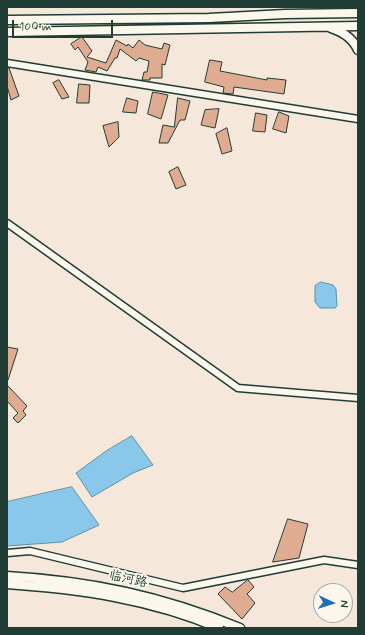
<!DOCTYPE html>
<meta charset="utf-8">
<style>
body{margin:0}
#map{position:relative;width:365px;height:635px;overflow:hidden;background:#f5e8da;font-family:Mynerve,sans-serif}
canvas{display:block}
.frame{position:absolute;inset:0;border:8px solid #1f3d34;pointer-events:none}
.north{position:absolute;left:313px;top:583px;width:40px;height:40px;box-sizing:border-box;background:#fbf7ec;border:1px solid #a3ada2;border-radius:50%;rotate:94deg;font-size:11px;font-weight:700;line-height:16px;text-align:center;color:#1f3d34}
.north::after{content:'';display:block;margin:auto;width:14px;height:18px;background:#1f6fb2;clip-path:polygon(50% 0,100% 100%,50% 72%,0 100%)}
.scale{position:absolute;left:12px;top:20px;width:101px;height:18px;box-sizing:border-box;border:2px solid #1f3d34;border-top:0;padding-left:5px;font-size:12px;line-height:14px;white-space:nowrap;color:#1f3d34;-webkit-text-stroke:3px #fbf7ec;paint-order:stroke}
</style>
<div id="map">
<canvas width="365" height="635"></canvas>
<div class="frame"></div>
<div class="north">N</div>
<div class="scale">100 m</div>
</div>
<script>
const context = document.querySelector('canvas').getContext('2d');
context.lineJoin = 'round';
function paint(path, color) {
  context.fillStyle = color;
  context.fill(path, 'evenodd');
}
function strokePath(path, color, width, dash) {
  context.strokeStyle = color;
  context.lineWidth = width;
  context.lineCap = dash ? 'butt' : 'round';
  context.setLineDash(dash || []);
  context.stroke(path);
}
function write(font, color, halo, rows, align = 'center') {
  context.font = font + ' Mynerve,"LXGW WenKai TC",sans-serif';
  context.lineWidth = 4;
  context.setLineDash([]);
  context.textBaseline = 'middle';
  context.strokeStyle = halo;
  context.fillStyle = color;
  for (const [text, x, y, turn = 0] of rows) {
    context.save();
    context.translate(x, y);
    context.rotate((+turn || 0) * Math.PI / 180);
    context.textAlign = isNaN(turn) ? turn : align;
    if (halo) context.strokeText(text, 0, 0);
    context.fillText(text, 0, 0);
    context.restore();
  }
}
const water = new Path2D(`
 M 321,282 L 333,285 L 336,289 L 337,306 L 335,308 L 320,308 L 315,302 L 315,286 Z
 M 132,436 L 153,465 L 133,473 L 92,497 L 76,473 L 106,451 Z
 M 72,487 L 99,525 L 62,542 L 7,546 L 7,502 Z`);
const building = new Path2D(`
 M 82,37 L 92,51 L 87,57 L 106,63 L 116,40 L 127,46 L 128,44 L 133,48 L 139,40 L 145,45 L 162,49 L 164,43 L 170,45 L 165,65 L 162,64 L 162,78 L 150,78 L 150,80 L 142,80 L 144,72 L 147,72 L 149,61 L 139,58 L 136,61 L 120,49 L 117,58 L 115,58 L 107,71 L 98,67 L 96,72 L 85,70 L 88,62 L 78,47 L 75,50 L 71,44 Z
 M 210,60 L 222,62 L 220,71 L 267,80 L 267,78 L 286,80 L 284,94 L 234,87 L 233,94 L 223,93 L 224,87 L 205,82 Z
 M 7,68 L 9,68 L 19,96 L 11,100 L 7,86 Z
 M 59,80 L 69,97 L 62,99 L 53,83 Z
 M 79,84 L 90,85 L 89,103 L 77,103 Z
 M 153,92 L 168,95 L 161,119 L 148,114 Z
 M 127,98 L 138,101 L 136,113 L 123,112 Z
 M 178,98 L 190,101 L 185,120 L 180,120 L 168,143 L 159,143 L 163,125 L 174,127 Z
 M 219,109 L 215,128 L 201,125 L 205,110 Z
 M 279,112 L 289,116 L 286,133 L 273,129 Z
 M 256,113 L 267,115 L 265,132 L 253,131 Z
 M 118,122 L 119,137 L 109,147 L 103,126 Z
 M 227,128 L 232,151 L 222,154 L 216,134 Z
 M 178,167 L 186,185 L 176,189 L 169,172 Z
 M 7,347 L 18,349 L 8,380 L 7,380 Z
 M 7,385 L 27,406 L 23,411 L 26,415 L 18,423 L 13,418 L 18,413 L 7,401 Z
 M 288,519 L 308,524 L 299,558 L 273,562 Z
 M 248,580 L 254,587 L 247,594 L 255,603 L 242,619 L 218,594 L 225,587 L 232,592 Z`);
const minor = new Path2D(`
 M 7,63 L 358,119
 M 7,223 L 238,388 L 358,398
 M 7,553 L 30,551 L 183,588 L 324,560 L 358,565`);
const major = new Path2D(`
 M 7,20 L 209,18 L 285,14 L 358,13
 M 331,28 C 343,32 353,38 358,50
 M 7,32 L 358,26
 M 7,576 C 91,581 162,596 240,628
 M 7,584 C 80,589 151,599 219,628`);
const streetNames = [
 ["临河路",128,580,12]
];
paint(water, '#8ac8eb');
strokePath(water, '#5f90a2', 1);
paint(building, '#dfac92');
strokePath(building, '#1f3d34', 1);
strokePath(minor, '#1f3d34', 9);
strokePath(major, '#1f3d34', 11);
strokePath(minor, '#fbf7ec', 6);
strokePath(major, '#fbf7ec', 8);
write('13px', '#1f3d34', '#fbf7ec', streetNames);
</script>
